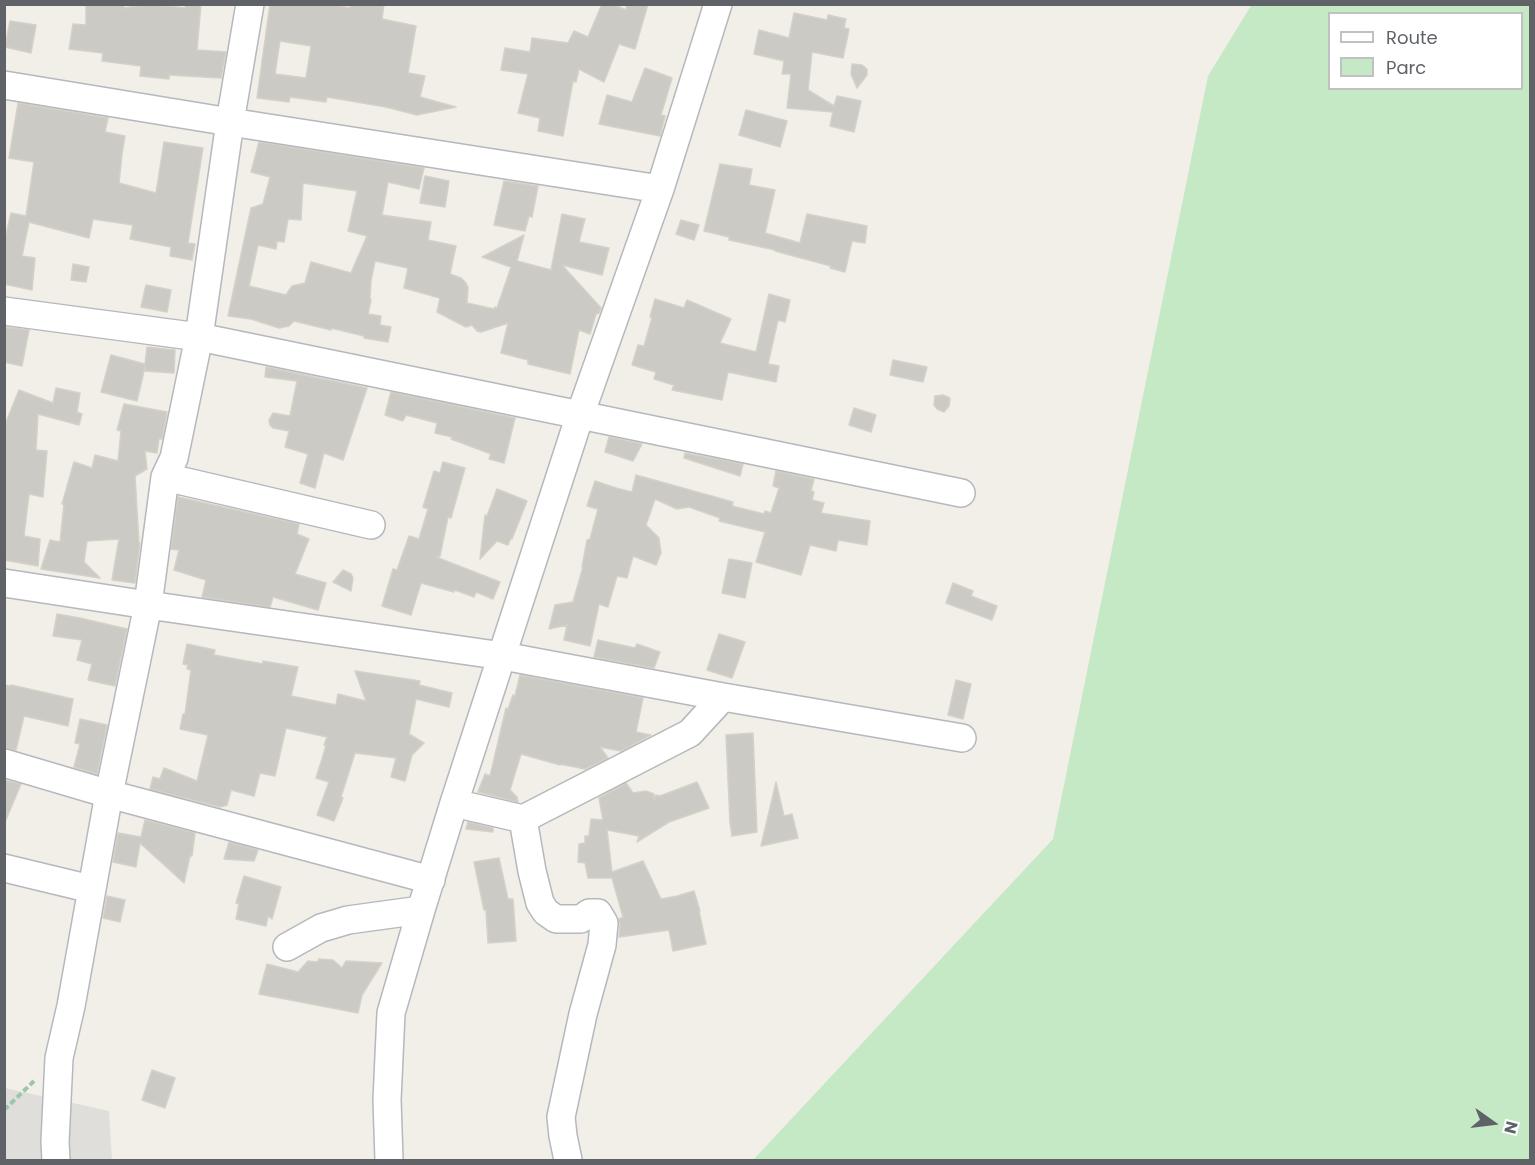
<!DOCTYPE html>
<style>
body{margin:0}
#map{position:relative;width:1535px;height:1165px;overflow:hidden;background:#f1efe8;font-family:Poppins,sans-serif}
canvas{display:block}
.frame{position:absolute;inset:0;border:6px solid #5f6368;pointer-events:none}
.legend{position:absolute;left:1328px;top:12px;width:195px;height:78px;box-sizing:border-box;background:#fff;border:2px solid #bfc1c3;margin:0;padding:8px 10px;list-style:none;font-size:18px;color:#5f6368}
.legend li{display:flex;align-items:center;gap:12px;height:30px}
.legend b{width:30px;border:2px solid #bfc1c3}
.north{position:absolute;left:1463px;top:1093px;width:60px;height:60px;-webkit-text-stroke:4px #fff;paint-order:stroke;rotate:104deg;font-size:16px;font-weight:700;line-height:24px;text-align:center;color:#5f6368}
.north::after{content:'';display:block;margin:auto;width:21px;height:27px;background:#5f6368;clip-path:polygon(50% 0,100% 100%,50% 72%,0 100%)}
</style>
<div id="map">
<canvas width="1535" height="1165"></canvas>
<div class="frame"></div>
<ul class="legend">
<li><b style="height:8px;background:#fff"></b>Route</li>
<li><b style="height:16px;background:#c5e8c5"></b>Parc</li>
</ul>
<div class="north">N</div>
</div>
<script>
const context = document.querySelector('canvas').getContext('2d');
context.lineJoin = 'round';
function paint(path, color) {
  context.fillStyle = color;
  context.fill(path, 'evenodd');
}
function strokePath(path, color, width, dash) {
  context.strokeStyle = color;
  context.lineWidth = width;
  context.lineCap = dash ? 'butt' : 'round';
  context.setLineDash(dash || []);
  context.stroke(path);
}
const industrial = new Path2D(`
 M 5,1088 L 109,1111 L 112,1160 L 5,1160 Z`);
const green = new Path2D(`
 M 1252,4 L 1530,5 L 1530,1160 L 753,1160 L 1053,839 L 1208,76 ZM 1330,14 L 1522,14 L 1522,88 L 1330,88 Z`);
const building = new Path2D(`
 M 86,4 L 124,4 L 124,8 L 149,4 L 185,8 L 186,4 L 201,4 L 197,50 L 226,52 L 221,78 L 169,75 L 169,79 L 140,76 L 141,66 L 102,61 L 103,53 L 69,49 L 73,24 L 86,25 Z
 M 270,4 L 331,4 L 350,8 L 350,4 L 384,4 L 382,19 L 416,26 L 408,73 L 425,76 L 420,97 L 456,107 L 417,115 L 386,107 L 327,97 L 326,102 L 290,97 L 289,102 L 257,98 ZM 280,41 L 311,46 L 306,78 L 275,74 Z
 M 602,4 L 612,4 L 626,10 L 627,4 L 648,4 L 635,49 L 619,44 L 604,82 L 579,69 L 576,82 L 573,81 L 563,136 L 538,131 L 540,118 L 518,113 L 528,74 L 501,70 L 505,48 L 530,52 L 532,38 L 568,43 L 574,31 L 588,37 Z
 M 794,13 L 827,20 L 828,15 L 846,19 L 844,28 L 849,29 L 843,58 L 812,52 L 808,90 L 834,106 L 837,96 L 861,101 L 854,132 L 830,126 L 833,112 L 787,108 L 791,74 L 782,74 L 784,61 L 754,54 L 759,30 L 789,38 Z
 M 10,21 L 36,25 L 31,53 L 5,47 Z
 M 852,64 L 862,65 L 867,69 L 867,75 L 857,88 L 851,74 Z
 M 645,68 L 672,78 L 661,115 L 665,116 L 660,136 L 599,124 L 607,95 L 632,102 Z
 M 18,103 L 108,118 L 105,132 L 125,136 L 122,154 L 119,183 L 156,193 L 164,142 L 203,148 L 188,243 L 195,244 L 192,260 L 170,256 L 171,247 L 130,239 L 133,225 L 93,219 L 89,238 L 29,222 L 22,256 L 35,258 L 32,290 L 4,284 L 4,243 L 11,213 L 26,216 L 34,162 L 9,158 Z
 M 746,110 L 787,121 L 780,147 L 739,135 Z
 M 259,142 L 424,168 L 419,189 L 388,182 L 382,215 L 431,222 L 428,240 L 456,246 L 450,274 L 461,278 L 465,282 L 468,287 L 467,303 L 494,309 L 495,307 L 497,308 L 511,267 L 482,257 L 524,235 L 517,261 L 551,270 L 562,214 L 585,219 L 579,242 L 609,248 L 602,275 L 562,265 L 601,308 L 599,313 L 596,314 L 590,334 L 579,330 L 570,374 L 528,364 L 528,360 L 501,353 L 508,323 L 481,332 L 477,331 L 472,325 L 466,327 L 437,312 L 440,298 L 404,288 L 408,268 L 375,261 L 371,281 L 370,298 L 371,300 L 368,314 L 381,316 L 380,325 L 391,327 L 388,342 L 364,338 L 364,336 L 331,328 L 331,330 L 294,321 L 289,326 L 279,328 L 251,319 L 228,316 L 251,208 L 263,204 L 270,177 L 251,172 ZM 303,183 L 357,191 L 348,231 L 367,236 L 351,273 L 311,262 L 305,283 L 292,286 L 286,295 L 249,286 L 258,245 L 276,249 L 277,241 L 284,242 L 288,219 L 301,220 Z
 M 720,164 L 752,169 L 749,185 L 775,190 L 765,233 L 800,243 L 807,214 L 867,226 L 865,243 L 852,241 L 845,272 L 830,268 L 831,266 L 775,251 L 775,250 L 729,240 L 729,237 L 704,231 Z
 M 425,176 L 449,181 L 445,207 L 420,203 Z
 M 504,181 L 538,186 L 532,217 L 529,216 L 525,231 L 494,225 Z
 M 681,220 L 699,225 L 694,240 L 676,234 Z
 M 73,264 L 89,267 L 86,282 L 71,280 Z
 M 146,285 L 171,290 L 167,312 L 141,307 Z
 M 769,294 L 790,300 L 785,322 L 778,320 L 768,364 L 779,366 L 776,382 L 728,372 L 722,400 L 672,390 L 674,385 L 654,379 L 656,372 L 632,365 L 638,345 L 644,346 L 652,318 L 650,317 L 655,299 L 684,308 L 687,300 L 731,319 L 720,343 L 756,352 Z
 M 4,327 L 29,330 L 22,366 L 4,362 Z
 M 147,347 L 175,350 L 174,373 L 145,371 L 145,367 L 137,401 L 101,392 L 111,355 L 145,364 Z
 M 893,360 L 927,367 L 923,382 L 890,375 Z
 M 266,367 L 367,388 L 343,460 L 324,453 L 315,488 L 300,483 L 308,454 L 285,447 L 289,431 L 273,428 L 270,425 L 269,420 L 273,413 L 290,416 L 297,381 L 265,377 Z
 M 56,388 L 80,393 L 77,412 L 82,414 L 79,425 L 38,414 L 36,450 L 47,451 L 43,497 L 29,494 L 24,536 L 40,539 L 38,566 L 4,560 L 4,427 L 19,390 L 53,403 Z
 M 391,392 L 515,418 L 504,463 L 489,459 L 491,454 L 451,439 L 452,437 L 435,433 L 437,423 L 406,415 L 403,421 L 385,415 Z
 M 943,395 L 950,398 L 949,406 L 944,412 L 937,409 L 934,405 L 935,396 Z
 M 124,404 L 167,412 L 162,439 L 159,439 L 157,453 L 145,451 L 147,469 L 135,476 L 139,543 L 140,543 L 135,583 L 112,580 L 119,539 L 87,541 L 84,562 L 100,578 L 41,569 L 50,540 L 60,542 L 64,504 L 62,504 L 74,462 L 92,468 L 95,455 L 118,461 L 121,431 L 117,430 Z
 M 854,408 L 876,415 L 871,432 L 849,425 Z
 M 609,437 L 642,444 L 633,461 L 605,452 Z
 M 685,453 L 743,464 L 740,476 L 684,458 Z
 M 443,462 L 465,468 L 451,518 L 448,517 L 440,556 L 436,557 L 500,582 L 493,599 L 476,592 L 474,597 L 455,590 L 454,592 L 421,583 L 411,615 L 382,606 L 393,569 L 397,570 L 409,536 L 419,539 L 428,509 L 423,507 L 434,471 L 440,473 Z
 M 776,471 L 814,479 L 811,491 L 814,492 L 812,500 L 824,503 L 821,513 L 870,521 L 867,545 L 838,540 L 836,551 L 810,545 L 801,575 L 756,562 L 765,532 L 719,521 L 720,518 L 689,507 L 677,509 L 655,499 L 646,525 L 659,538 L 661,553 L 656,565 L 633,556 L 627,578 L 617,576 L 608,607 L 599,604 L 590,646 L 564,640 L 567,625 L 549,629 L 555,605 L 573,602 L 583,567 L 582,567 L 587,540 L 590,539 L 598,509 L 587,506 L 595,481 L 616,488 L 632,492 L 636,475 L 733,502 L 732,506 L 764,514 L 765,511 L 771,513 L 779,488 L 773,486 Z
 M 497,489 L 527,501 L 512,539 L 511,538 L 508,545 L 497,541 L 480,559 L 485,515 L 487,516 Z
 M 178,497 L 299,524 L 297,534 L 309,539 L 295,574 L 326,583 L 318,610 L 273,597 L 270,607 L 202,597 L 206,580 L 174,570 L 179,550 L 171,549 Z
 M 729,559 L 752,563 L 745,598 L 722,593 Z
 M 343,570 L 351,574 L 353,578 L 351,591 L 333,582 Z
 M 953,583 L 973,591 L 971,596 L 997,606 L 992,620 L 946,603 Z
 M 57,614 L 80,618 L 127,629 L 115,686 L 88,680 L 92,664 L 77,660 L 82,640 L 53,636 Z
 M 719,634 L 745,642 L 732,678 L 707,670 Z
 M 598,640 L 635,648 L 637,644 L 660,652 L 654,668 L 594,657 Z
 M 187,644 L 215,650 L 214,655 L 263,664 L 263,661 L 298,667 L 291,696 L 336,705 L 338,694 L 366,701 L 355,671 L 420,681 L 419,685 L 452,693 L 449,707 L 416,699 L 409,734 L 424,743 L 412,755 L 405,781 L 391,777 L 396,758 L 355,753 L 341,797 L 343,798 L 334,821 L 317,815 L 329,782 L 316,778 L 326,746 L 324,745 L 327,737 L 286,728 L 275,776 L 260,773 L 254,796 L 231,790 L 227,805 L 220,807 L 150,789 L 153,777 L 160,779 L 164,768 L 197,781 L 208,735 L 180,729 L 183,714 L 185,714 L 191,670 L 187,669 L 188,665 L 183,664 Z
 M 520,675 L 643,698 L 636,732 L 651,735 L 621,751 L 600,747 L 608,758 L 585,769 L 560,764 L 560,765 L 521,754 L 510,790 L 517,797 L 518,802 L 478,792 L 485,774 L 490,776 L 506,708 L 508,709 L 513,695 L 515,696 Z
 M 956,680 L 971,684 L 963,719 L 948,715 Z
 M 4,685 L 11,686 L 11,685 L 73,699 L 68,726 L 24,716 L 16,750 L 4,748 Z
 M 80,719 L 107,725 L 97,774 L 74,767 L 80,744 L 75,743 Z
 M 753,733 L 757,832 L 732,836 L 730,823 L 726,735 Z
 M 4,780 L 21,784 L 5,822 L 4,822 Z
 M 697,782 L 709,808 L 669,822 L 637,842 L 639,836 L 607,830 L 612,872 L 643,861 L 661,899 L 677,896 L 694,891 L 700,911 L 699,911 L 706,944 L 673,951 L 669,930 L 619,937 L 620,924 L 619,919 L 623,917 L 612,878 L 588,878 L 585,863 L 578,862 L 579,844 L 585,843 L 585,836 L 589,836 L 591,819 L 603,820 L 599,798 L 626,783 L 633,793 L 646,791 L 654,794 L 654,800 L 656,795 L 660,796 Z
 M 776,782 L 784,816 L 792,814 L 798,838 L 761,846 Z
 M 145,820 L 195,833 L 192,856 L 190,856 L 184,883 L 140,843 L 136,867 L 113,862 L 118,833 L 141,837 Z
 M 468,822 L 493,828 L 493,832 L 466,829 Z
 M 229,842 L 258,850 L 254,861 L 224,859 Z
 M 499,858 L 508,899 L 513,899 L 516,941 L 488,943 L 486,910 L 484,910 L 474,862 Z
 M 244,876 L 281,887 L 272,919 L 268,916 L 266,926 L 236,919 L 239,904 L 236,903 Z
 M 107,896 L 125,900 L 120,922 L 103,918 Z
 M 319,959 L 333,960 L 342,968 L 346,961 L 382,963 L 362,995 L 358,1013 L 259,994 L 267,964 L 298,972 L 308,961 L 317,962 Z
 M 152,1070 L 175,1078 L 165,1108 L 142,1100 Z`);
const path = new Path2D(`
 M 4,1110 L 34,1081`);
const minor = new Path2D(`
 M 4,85 L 230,122 L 660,189
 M 4,311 L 199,337 L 961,493
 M 165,477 L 371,525
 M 4,583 L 148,605 L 503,656 L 723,697 L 962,738
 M 4,763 L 109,794 L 431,880
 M 454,803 L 523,819 L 690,733 L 723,697
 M 523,819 L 532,871 L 540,903 L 546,912 L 556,919 L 581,919 L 589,913 L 598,913 L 604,923 L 602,945 L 583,1014 L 561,1117 L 563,1136 L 568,1160
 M 4,868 L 91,889
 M 287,947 L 321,928 L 348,920 L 421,910
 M 56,1160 L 55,1142 L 59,1058 L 71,1006 L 109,794 L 148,605 L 165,477 L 174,458 L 199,337 L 230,122 L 250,4
 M 389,1160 L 387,1100 L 391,1013 L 421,910 L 454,803 L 580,415 L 660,189 L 718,4`);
paint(industrial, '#e0deda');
paint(green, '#c5e8c5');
paint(building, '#cccac5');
strokePath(building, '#d6d1c6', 1.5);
strokePath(minor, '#b5b8bc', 30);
strokePath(path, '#9cc7a9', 4, [6, 3]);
strokePath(minor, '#fff', 27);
</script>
